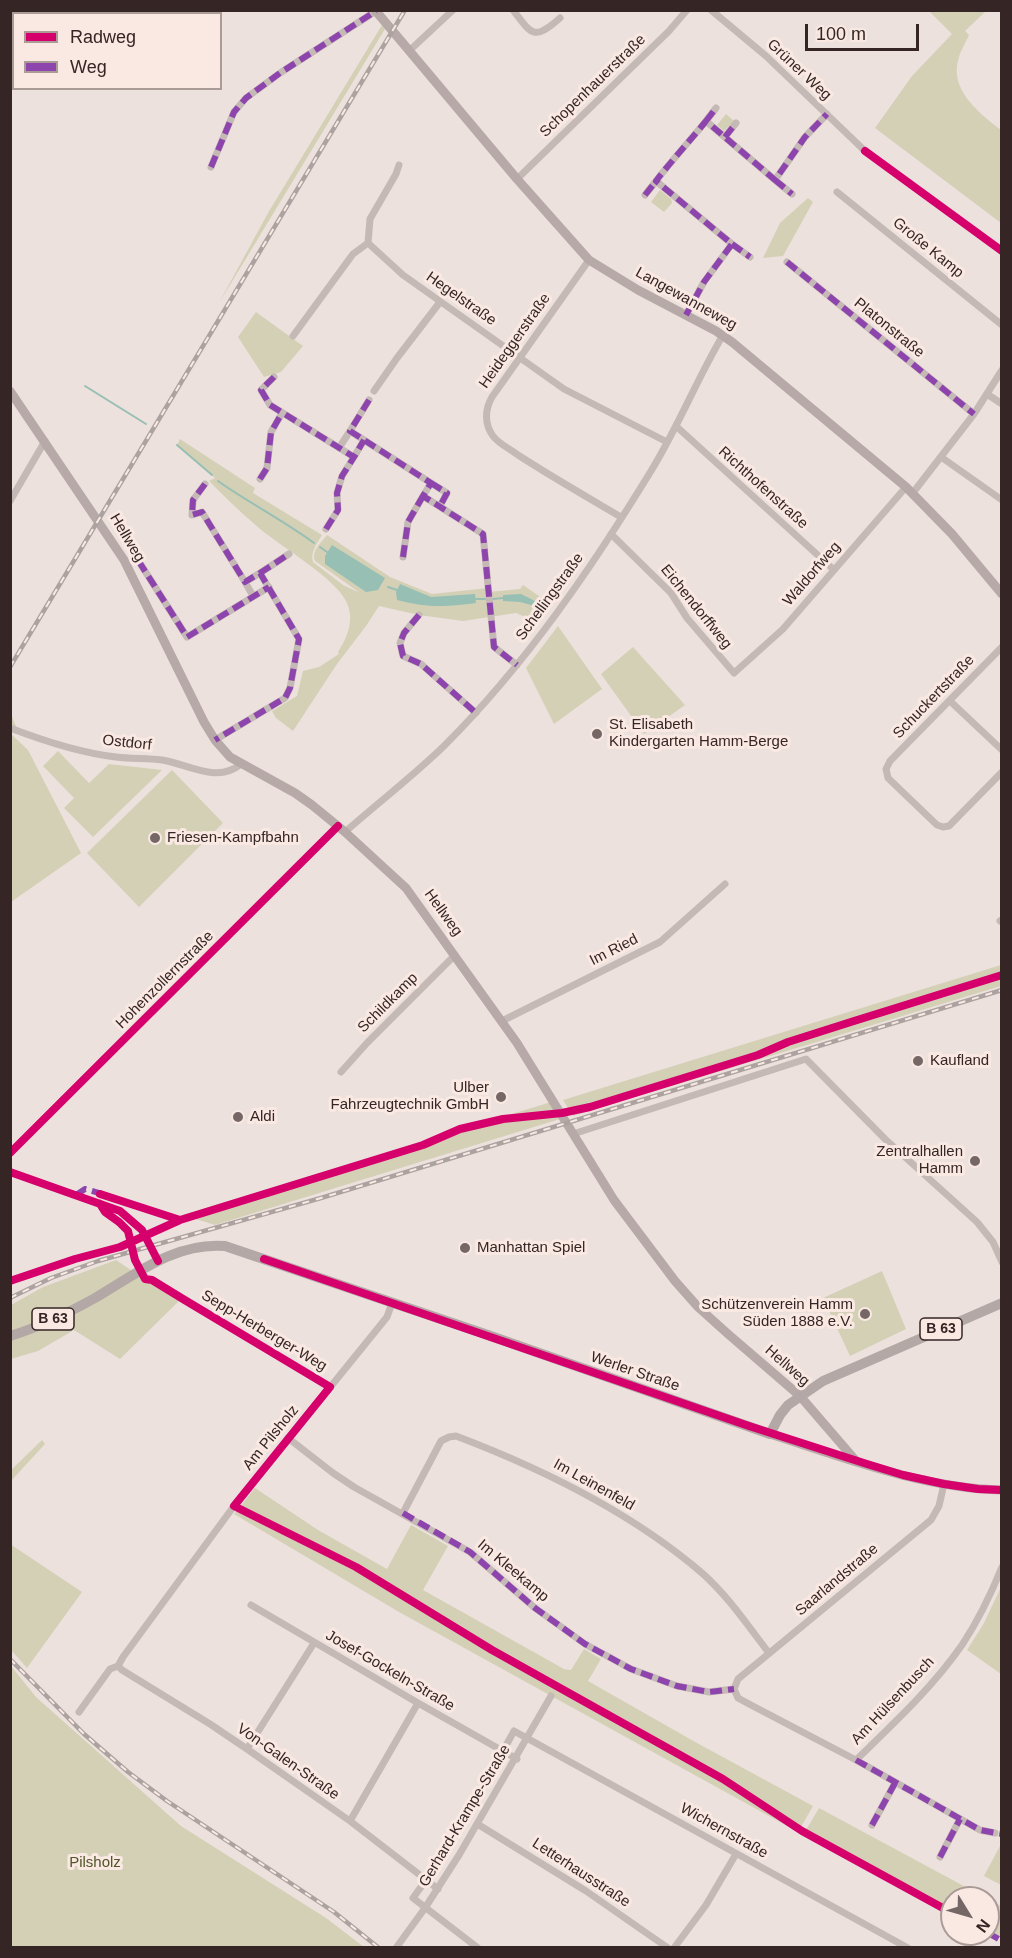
<!DOCTYPE html>
<meta charset="utf-8">
<style>
body{margin:0}
#map{position:relative;width:1012px;height:1958px;overflow:hidden;background:#ece1dd;font-family:Arial,sans-serif}
canvas{display:block}
.frame{position:absolute;inset:0;border:12px solid #352625;pointer-events:none}
.legend{position:absolute;left:12px;top:12px;width:210px;height:78px;box-sizing:border-box;background:#fae9e3;border:2px solid #ab9b97;margin:0;padding:8px 10px;list-style:none;font-size:18px;color:#352625}
.legend li{display:flex;align-items:center;gap:12px;height:30px}
.legend b{width:30px;border:2px solid #ab9b97}
.north{position:absolute;left:940px;top:1886px;width:60px;height:60px;box-sizing:border-box;background:#fae9e3;border:2px solid #ab9b97;border-radius:50%;rotate:127deg;font-size:16px;font-weight:700;line-height:24px;text-align:center;color:#352625}
.north::after{content:'';display:block;margin:auto;width:21px;height:27px;background:#756765;clip-path:polygon(50% 0,100% 100%,50% 72%,0 100%)}
.scale{position:absolute;left:805px;top:24px;width:114px;height:27px;box-sizing:border-box;border:3px solid #352625;border-top:0;padding-left:8px;font-size:18px;line-height:21px;white-space:nowrap;color:#352625;-webkit-text-stroke:4px #fae9e3;paint-order:stroke}
</style>
<div id="map">
<canvas width="1012" height="1958"></canvas>
<div class="frame"></div>
<ul class="legend">
<li><b style="height:8px;background:#d6006c"></b>Radweg</li>
<li><b style="height:8px;background:#8e44ad"></b>Weg</li>
</ul>
<div class="north">N</div>
<div class="scale">100 m</div>
</div>
<script>
const context = document.querySelector('canvas').getContext('2d');
context.lineJoin = 'round';
function paint(path, color) {
  context.fillStyle = color;
  context.fill(path, 'evenodd');
}
function strokePath(path, color, width, dash) {
  context.strokeStyle = color;
  context.lineWidth = width;
  context.lineCap = dash ? 'butt' : 'round';
  context.setLineDash(dash || []);
  context.stroke(path);
}
function write(font, color, halo, rows, align = 'center') {
  context.font = font + ' Arial,sans-serif';
  context.lineWidth = 6;
  context.setLineDash([]);
  context.textBaseline = 'middle';
  context.strokeStyle = halo;
  context.fillStyle = color;
  for (const [text, x, y, turn = 0] of rows) {
    context.save();
    context.translate(x, y);
    context.rotate((+turn || 0) * Math.PI / 180);
    context.textAlign = isNaN(turn) ? turn : align;
    if (halo) context.strokeText(text, 0, 0);
    context.fillText(text, 0, 0);
    context.restore();
  }
}
const green = new Path2D(`
 M 929,11 L 986,11 L 965,31 L 969,35 C 966,42 961,50 959,57 C 948,89 979,113 1001,130 L 1001,223 L 875,128 L 912,76 L 952,34 Z
 M 382,25 L 385,29 L 219,303 L 268,213 Z
 M 726,114 L 734,121 L 724,131 L 717,125 Z
 M 660,190 L 671,199 L 672,203 L 664,212 L 651,202 Z
 M 808,198 L 813,202 L 783,256 L 763,258 L 780,223 Z
 M 256,312 L 303,346 L 281,372 L 264,377 L 238,337 Z
 M 180,439 L 255,488 L 253,493 L 322,535 C 317,544 310,552 313,562 L 343,585 L 360,593 L 315,561 C 311,551 321,543 327,535 L 390,577 L 432,594 L 488,588 L 488,592 L 520,589 L 523,585 L 552,605 L 539,623 L 516,613 L 463,621 L 419,615 L 379,606 L 366,626 L 337,664 L 293,731 L 276,718 L 272,711 L 297,696 L 303,671 L 319,667 L 339,654 L 338,652 C 348,636 355,619 346,601 C 334,577 281,547 259,528 C 241,513 225,497 209,481 L 215,478 L 177,445 Z
 M 558,626 L 602,689 L 554,724 L 526,668 Z
 M 633,647 L 685,705 L 644,734 L 601,674 Z
 M 10,712 L 16,726 L 11,734 L 28,750 L 81,853 L 11,902 Z
 M 58,751 L 89,783 L 109,764 L 162,770 L 93,837 L 64,808 L 74,798 L 43,766 Z
 M 172,770 L 223,823 L 139,907 L 87,853 Z
 M 1001,965 L 1001,986 L 573,1116 L 563,1100 Z
 M 551,1102 L 560,1119 L 215,1225 L 183,1215 Z
 M 116,1260 L 150,1283 L 181,1299 L 120,1359 L 74,1330 L 38,1351 L 11,1359 L 11,1305 L 43,1287 Z
 M 882,1271 L 906,1329 L 850,1356 L 823,1298 Z
 M 42,1440 L 45,1444 L 11,1481 L 11,1470 Z
 M 255,1488 L 318,1530 L 387,1569 L 411,1525 L 448,1546 L 423,1590 L 564,1669 L 571,1670 L 584,1649 L 601,1659 L 588,1681 L 697,1743 L 813,1806 L 798,1832 L 399,1612 L 234,1514 Z
 M 10,1544 L 82,1592 L 27,1668 L 11,1650 Z
 M 1001,1587 L 1001,1674 L 967,1650 L 984,1623 Z
 M 11,1666 L 36,1697 L 181,1826 L 326,1918 L 364,1947 L 11,1947 Z
 M 819,1808 L 986,1898 L 952,1898 L 952,1910 L 806,1830 Z
 M 1001,1844 L 1001,1885 L 984,1876 Z
 M 988,1899 L 1001,1906 L 1001,1938 L 988,1930 Z`);
const water = new Path2D(`
 M 332,545 L 385,578 L 378,590 L 366,592 L 325,564 L 325,556 Z
 M 400,584 L 431,597 L 475,594 L 476,603 C 445,607 428,608 397,600 L 396,592 Z
 M 521,594 L 537,602 L 535,606 L 520,602 L 503,601 L 503,595 Z`);
const stream = new Path2D(`
 M 85,386 L 146,424
 M 177,445 L 212,475
 M 218,481 C 249,503 283,520 314,543
 M 320,547 L 327,552
 M 388,587 L 397,590
 M 476,599 L 485,599
 M 493,599 L 503,598`);
const street = new Path2D(`
 M 513,10 C 532,35 534,41 560,18
 M 711,10 L 766,56 L 865,151
 M 409,51 L 453,10
 M 706,121 L 716,108
 M 725,137 L 736,123
 M 211,167 L 234,112 L 246,98 L 280,73 L 376,11
 M 517,179 L 669,31 L 687,10
 M 775,180 L 792,194
 M 837,192 L 1002,325
 M 645,195 L 656,181
 M 368,243 L 403,275 L 564,389 L 667,442
 M 732,244 L 750,257
 M 589,260 L 492,397 C 485,409 484,424 493,436 C 499,444 510,449 518,455 C 552,477 587,497 621,517
 M 787,262 L 974,414
 M 686,315 L 704,282 L 732,244 L 656,181 C 672,160 689,142 706,121 L 775,180 L 805,137 L 827,114
 M 293,336 L 353,254 L 368,243 L 370,219 L 396,174 L 399,165
 M 274,377 L 261,390 L 270,405 L 354,457 L 364,440
 M 374,391 L 397,358 L 440,302
 M 987,394 L 1002,404
 M 369,400 L 350,431 L 431,483 L 423,496 L 483,534 L 494,647 L 517,665
 M 676,426 L 833,569
 M 339,448 L 350,431
 M 941,457 L 1002,500
 M 260,479 L 267,468 L 271,432 L 282,413
 M 431,483 L 447,493 L 440,506
 M 205,484 L 193,500 L 192,515 L 202,512 L 245,582 L 260,573 L 299,639 L 290,688 L 285,698 L 215,740
 M 912,494 L 974,414 L 1002,370
 M 10,501 L 45,441
 M 326,529 L 338,510 L 337,493 L 342,476 L 354,457
 M 611,534 L 671,593 L 687,618 L 734,673 L 783,629 L 906,487
 M 129,546 L 187,637 L 269,587
 M 403,557 L 408,522 L 423,496
 M 260,573 L 289,554
 M 245,582 L 253,596
 M 419,615 L 404,633 L 400,643 L 403,656 L 421,664 L 476,713
 M 1002,647 L 890,761 L 886,769 L 888,778 L 937,825 L 943,827 L 949,826 L 1002,772
 M 950,701 L 1002,750
 M 10,728 C 44,741 80,753 116,757 C 131,759 147,758 162,760 C 188,764 217,784 241,764
 M 345,832 C 378,803 413,776 444,746 C 526,664 591,569 651,471 C 678,427 697,379 723,335
 M 1000,921 L 1002,920
 M 502,1021 L 660,942 L 725,884
 M 341,1072 L 367,1043 L 455,955
 M 573,1134 L 806,1059 L 885,1139 L 977,1222 L 993,1242 L 1002,1262
 M 10,1153 L 338,826
 M 10,1172 L 120,1211 L 142,1230 L 158,1261
 M 183,1299 L 330,1387
 M 288,1438 L 333,1473 L 354,1487 L 470,1552 L 535,1608 L 585,1644 L 631,1669 L 677,1686 L 709,1692 L 734,1689
 M 403,1513 L 441,1441 L 449,1437 L 456,1436 C 543,1469 631,1512 702,1573 C 728,1596 748,1626 769,1653
 M 251,1605 L 418,1703 L 517,1759
 M 118,1666 L 122,1670 L 210,1724 L 247,1749 L 350,1821 L 438,1889
 M 734,1689 L 738,1698 L 749,1704 L 856,1760 C 893,1724 932,1688 962,1645 C 978,1621 991,1594 1002,1567
 M 734,1689 L 738,1679 L 931,1520 L 939,1506 L 944,1484
 M 79,1712 L 110,1669 L 118,1666 L 123,1657 L 234,1506 L 387,1317 L 392,1303
 M 247,1749 L 314,1643
 M 503,1751 L 514,1731 L 908,1948
 M 856,1760 L 980,1830 L 995,1833
 M 350,1821 L 418,1703
 M 479,1825 L 586,1891 L 668,1948
 M 872,1825 L 895,1783
 M 940,1857 L 960,1819
 M 426,1880 L 413,1898 L 478,1948
 M 396,1948 L 425,1908 L 459,1855 L 551,1696
 M 674,1948 L 706,1905 L 736,1854`);
const secondary = new Path2D(`
 M 375,10 L 517,179 L 589,260 L 638,290 L 716,331 L 732,342 L 906,487 L 952,534 L 1002,594
 M 10,391 L 124,560 L 204,722 L 215,740 L 230,757 L 295,793 L 312,805 L 345,832 L 406,888 L 517,1043 L 614,1200 L 675,1281 L 698,1307 L 728,1334 L 800,1396 L 856,1461
 M 770,1434 C 845,1458 922,1488 1002,1490`);
const primary = new Path2D(`
 M 10,1336 C 40,1327 68,1313 95,1298 C 136,1274 175,1242 225,1246 L 488,1335 L 770,1434 L 780,1415 L 788,1405 L 823,1381 L 1002,1303`);
const rail = new Path2D(`
 M 10,667 L 405,10
 M 10,1298 L 51,1278 L 98,1261 L 321,1198 L 1002,990
 M 10,1659 L 84,1734 L 128,1772 L 167,1801 L 334,1912 L 379,1948`);
const quiet = new Path2D(`
 M 706,121 L 716,108
 M 725,137 L 736,123
 M 211,167 L 234,112 L 246,98 L 280,73 L 376,11
 M 775,180 L 792,194
 M 645,195 L 656,181
 M 732,244 L 750,257
 M 787,262 L 974,414
 M 686,315 L 704,282 L 732,244 L 656,181 C 672,160 689,142 706,121 L 775,180 L 805,137 L 827,114
 M 274,377 L 261,390 L 270,405 L 354,457 L 364,440
 M 369,400 L 350,431 L 431,483 L 423,496 L 483,534 L 494,647 L 517,665
 M 260,479 L 267,468 L 271,432 L 282,413
 M 431,483 L 447,493 L 440,506
 M 205,484 L 193,500 L 192,515 L 202,512 L 245,582 L 260,573 L 299,639 L 290,688 L 285,698 L 215,740
 M 326,529 L 338,510 L 337,493 L 342,476 L 354,457
 M 129,546 L 187,637 L 269,587
 M 403,557 L 408,522 L 423,496
 M 260,573 L 289,554
 M 419,615 L 404,633 L 400,643 L 403,656 L 421,664 L 476,713
 M 76,1195 L 85,1189 L 106,1195
 M 403,1513 L 470,1552 L 535,1608 L 585,1644 L 631,1669 L 677,1686 L 709,1692 L 734,1689
 M 856,1760 L 980,1830 L 1002,1834
 M 872,1825 L 895,1783
 M 940,1857 L 960,1819
 M 988,1933 L 1002,1941`);
const cycleway = new Path2D(`
 M 865,151 L 1002,251
 M 10,1153 L 338,826
 M 10,1172 L 120,1211 L 142,1230 L 158,1261
 M 100,1194 L 180,1220
 M 100,1204 L 105,1212 L 119,1222 L 128,1231 L 135,1260 L 145,1279 L 152,1280 L 183,1299 L 330,1387 L 234,1506 L 356,1567 L 492,1650 L 723,1779 L 802,1831 L 952,1913
 M 264,1259 L 749,1426 L 867,1464 L 903,1475 L 944,1484 L 978,1489 L 1002,1490
 M 10,1281 L 75,1259 L 120,1247 L 180,1220 L 423,1145 L 460,1129 L 503,1119 L 562,1113 L 590,1107 L 758,1055 L 788,1042 L 854,1021 L 1002,975`);
const markers = [
 [597,734,6,"#756765"],
 [155,838,6,"#756765"],
 [918,1061,6,"#756765"],
 [501,1097,6,"#756765"],
 [238,1117,6,"#756765"],
 [975,1161,6,"#756765"],
 [465,1248,6,"#756765"],
 [865,1314,6,"#756765"]
];
const shields = [
 [53,1319,42],
 [941,1329,42]
];
const shieldNames = [
 ["B 63",53,1319],
 ["B 63",941,1329]
];
const streetNames = [
 ["Grüner Weg",799,70,43],
 ["Schopenhauerstraße",593,86,-44],
 ["Große Kamp",928,248,39],
 ["Hegelstraße",461,299,35],
 ["Langewanneweg",686,299,29],
 ["Platonstraße",889,328,39],
 ["Heideggerstraße",515,341,-55],
 ["Richthofenstraße",763,488,42],
 ["Hellweg",127,538,59],
 ["Waldorfweg",812,574,-49],
 ["Schellingstraße",550,597,-54],
 ["Eichendorffweg",696,607,51],
 ["Schuckertstraße",934,697,-46],
 ["Ostdorf",127,743,6],
 ["Hellweg",443,913,54],
 ["Im Ried",614,950,-27],
 ["Hohenzollernstraße",165,980,-45],
 ["Schildkamp",388,1003,-45],
 ["Sepp-Herberger-Weg",264,1331,31],
 ["Hellweg",787,1366,41],
 ["Werler Straße",635,1372,19],
 ["Am Pilsholz",271,1438,-51],
 ["Im Leinenfeld",594,1485,29],
 ["Im Kleekamp",513,1571,40],
 ["Saarlandstraße",837,1580,-40],
 ["Josef-Gockeln-Straße",390,1671,30],
 ["Am Hülsenbusch",893,1701,-47],
 ["Von-Galen-Straße",288,1762,35],
 ["Gerhard-Krampe-Straße",465,1816,-59],
 ["Wichernstraße",724,1831,29],
 ["Letterhausstraße",581,1873,33]
];
const poiNames = [
 ["St. Elisabeth",609,725],
 ["Kindergarten Hamm-Berge",609,742],
 ["Friesen-Kampfbahn",167,838],
 ["Kaufland",930,1061],
 ["Ulber",489,1088,"right"],
 ["Fahrzeugtechnik GmbH",489,1105,"right"],
 ["Aldi",250,1117],
 ["Zentralhallen",963,1152,"right"],
 ["Hamm",963,1169,"right"],
 ["Manhattan Spiel",477,1248],
 ["Schützenverein Hamm",853,1305,"right"],
 ["Süden 1888 e.V.",853,1322,"right"]
];
const parkNames = [
 ["Pilsholz",95,1863]
];
paint(green, '#d4d0b6');
paint(water, '#98bfb4');
strokePath(stream, '#98bfb4', 2);
strokePath(street, '#c5b9b6', 7);
strokePath(secondary, '#b6a9a7', 9);
strokePath(primary, '#b3a8a6', 10);
strokePath(rail, '#aca3a1', 4.5);
strokePath(rail, '#fae9e3', 2, [7]);
strokePath(quiet, '#8e44ad', 6, [12, 6]);
strokePath(cycleway, '#d6006c', 8);
for (const [x, y, r, color] of markers) {
  const dot = new Path2D();
  dot.arc(x, y, r, 0, 2 * Math.PI);
  context.fillStyle = color;
  context.fill(dot);
  strokePath(dot, '#fae9e3', 2);
}
for (const [x, y, w] of shields) {
  const box = new Path2D();
  box.roundRect(x - w / 2, y - 11, w, 22, 4.5);
  context.fillStyle = '#fae9e3';
  context.fill(box);
  strokePath(box, '#352625', 1.5);
}
write('bold 14px', '#352625', null, shieldNames);
write('15px', '#352625', '#fae9e3', streetNames);
write('15px', '#352625', '#fae9e3', poiNames, 'left');
write('15px', '#515527', '#fae9e3', parkNames);
</script>
